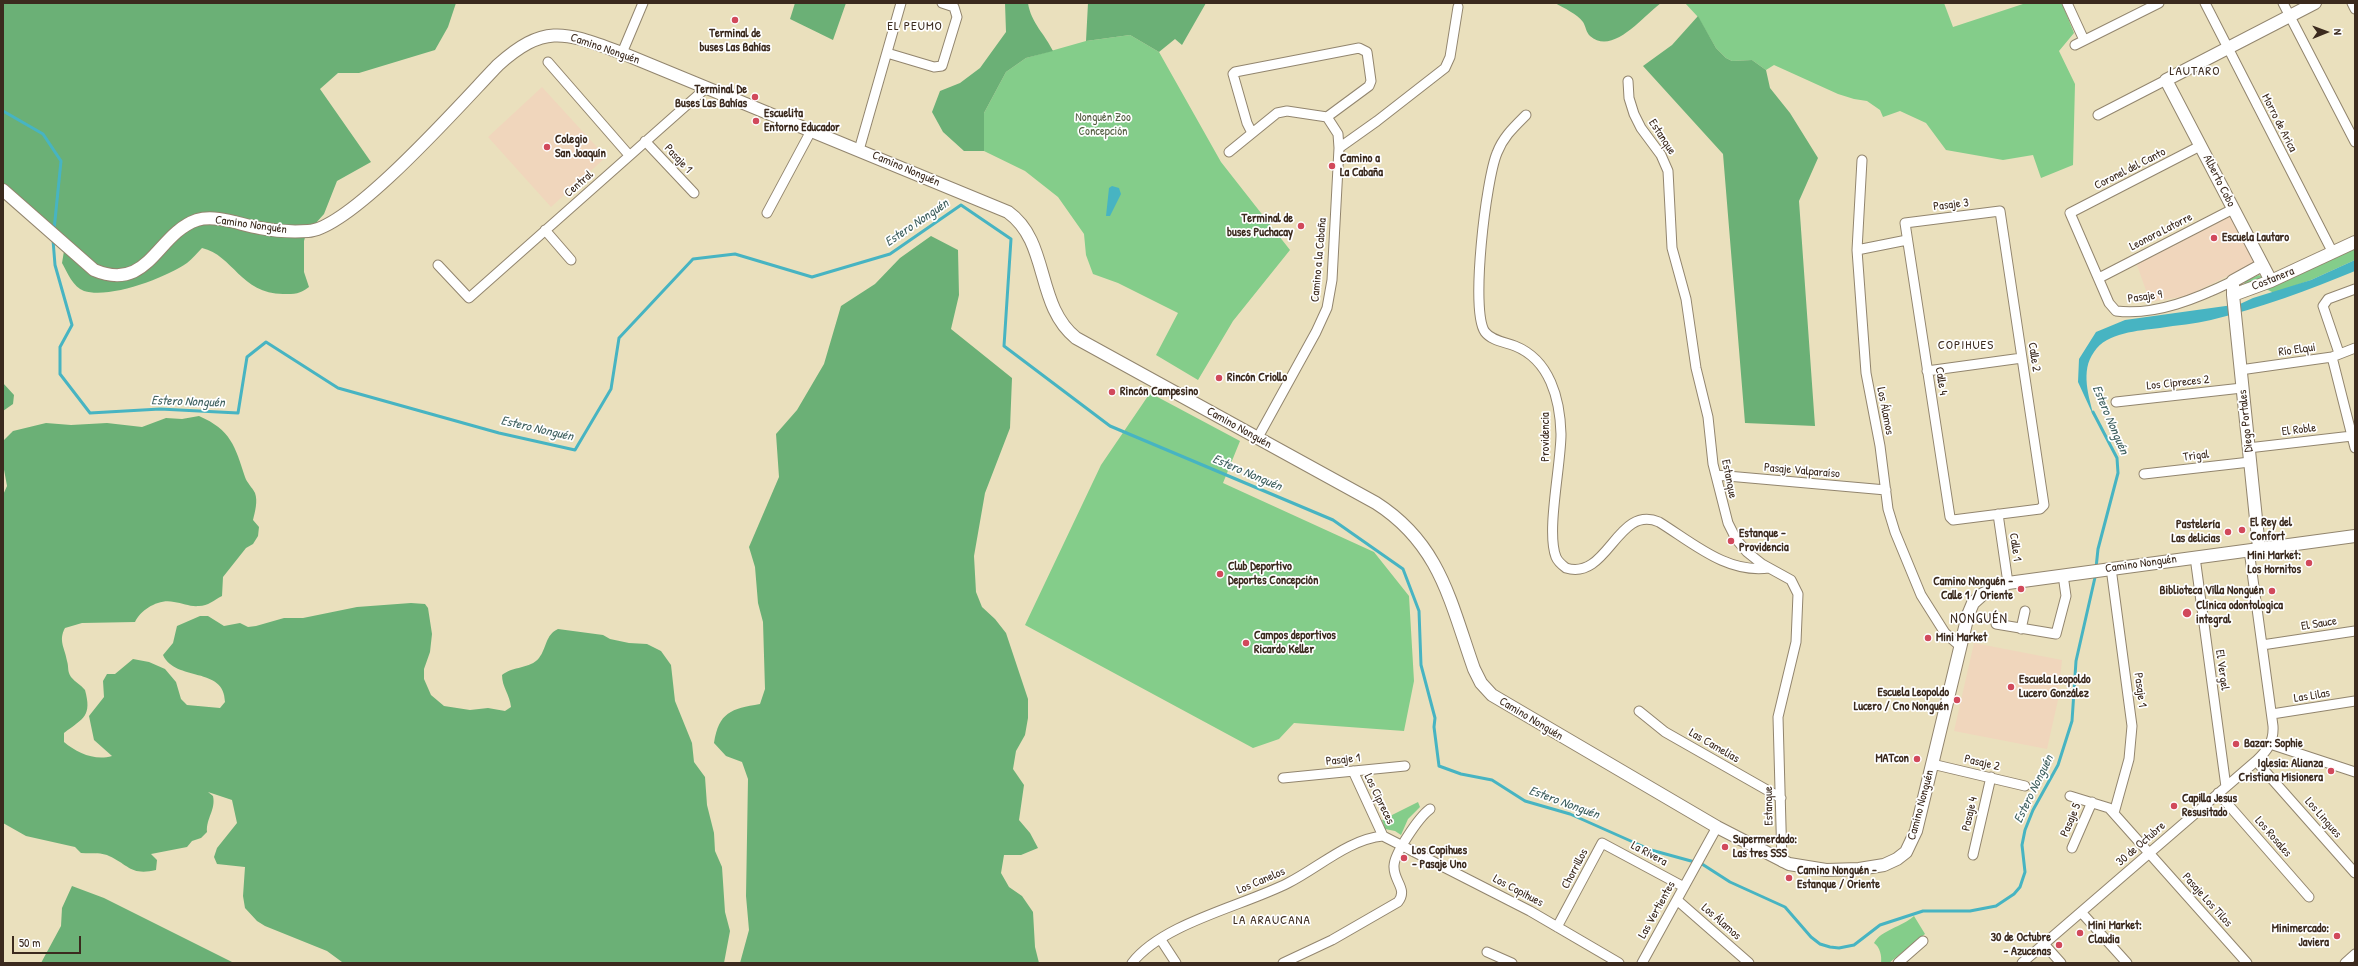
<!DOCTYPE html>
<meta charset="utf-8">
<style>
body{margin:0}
#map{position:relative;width:2358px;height:966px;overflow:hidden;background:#eae0bd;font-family:"Patrick Hand",sans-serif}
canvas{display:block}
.frame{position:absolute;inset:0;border:4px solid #3b2a1e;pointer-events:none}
.north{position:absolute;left:2306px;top:12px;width:40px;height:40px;-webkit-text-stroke:3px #fff;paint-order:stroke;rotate:89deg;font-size:11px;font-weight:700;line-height:16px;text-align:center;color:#3b2a1e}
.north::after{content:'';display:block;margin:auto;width:14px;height:18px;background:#3b2a1e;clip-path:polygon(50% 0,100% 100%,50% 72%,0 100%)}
.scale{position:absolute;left:12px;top:936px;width:69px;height:18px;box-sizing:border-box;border:2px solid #3b2a1e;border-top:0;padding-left:5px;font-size:12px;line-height:14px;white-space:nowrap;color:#3b2a1e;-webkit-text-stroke:3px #fff;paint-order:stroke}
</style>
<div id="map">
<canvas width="2358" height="966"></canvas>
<div class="frame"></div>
<div class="north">N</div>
<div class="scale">50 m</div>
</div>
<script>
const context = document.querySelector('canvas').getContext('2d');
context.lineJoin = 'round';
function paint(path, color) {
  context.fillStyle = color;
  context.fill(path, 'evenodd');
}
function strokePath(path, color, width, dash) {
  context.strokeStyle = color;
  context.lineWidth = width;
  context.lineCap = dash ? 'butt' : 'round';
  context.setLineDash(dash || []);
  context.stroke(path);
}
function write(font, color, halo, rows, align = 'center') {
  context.font = font + ' "Patrick Hand",sans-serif';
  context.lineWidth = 3.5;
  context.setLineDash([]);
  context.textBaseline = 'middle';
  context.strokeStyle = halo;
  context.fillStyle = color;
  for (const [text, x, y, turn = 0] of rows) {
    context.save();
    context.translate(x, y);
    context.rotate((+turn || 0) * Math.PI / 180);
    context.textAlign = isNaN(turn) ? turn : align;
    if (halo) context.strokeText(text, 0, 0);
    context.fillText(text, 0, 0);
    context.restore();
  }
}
const built = new Path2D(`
 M 542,87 L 606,157 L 551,207 L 488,137 Z
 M 2232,213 L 2256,262 L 2187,296 L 2150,302 L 2136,262 Z
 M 1974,643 L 2062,660 L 2058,700 L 2047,749 L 1954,731 Z`);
const green = new Path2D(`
 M 1685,3 L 1944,3 L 1953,27 L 2026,3 L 2062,3 L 2074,33 L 2059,51 L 2075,84 L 2073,165 L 2041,178 L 2033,155 L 2003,160 L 1946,150 L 1926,123 L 1900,111 L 1883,117 L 1880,110 L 1867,101 L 1854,99 L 1838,94 L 1774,65 L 1766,70 L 1752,60 L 1732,61 L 1726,58 L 1716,48 L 1698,17 Z
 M 1130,35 L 1159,52 L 1221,162 L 1290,250 L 1233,321 L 1198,380 L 1156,355 L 1178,313 L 1118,283 L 1093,274 L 1086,255 L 1084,234 L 1058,197 L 1025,171 L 984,151 L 984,113 L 1006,72 L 1026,58 L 1086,41 Z
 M 2355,246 L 2355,260 L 2311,280 L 2274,293 L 2266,289 Z
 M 2259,275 L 2263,278 L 2244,285 L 2245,281 Z
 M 1150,393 L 1240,441 L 1223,483 L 1374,552 L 1409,596 L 1414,681 L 1404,731 L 1294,723 L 1279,739 L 1253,748 L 1025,625 L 1101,465 Z
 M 1418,802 L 1420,807 L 1408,819 L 1401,835 L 1395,831 L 1385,829 L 1382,820 Z
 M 1914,916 L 1925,934 L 1889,963 L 1881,963 C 1882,956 1880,947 1874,943 C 1881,930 1902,927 1914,916 Z`);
const forest = new Path2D(`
 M 3,3 L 456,3 L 448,27 L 435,50 L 359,73 L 338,73 L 320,89 L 371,162 L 337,181 L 324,214 L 306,234 L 304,241 L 304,272 L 309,287 C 300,294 295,294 283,294 C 241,294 233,255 202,248 C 197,253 192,259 187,263 C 165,278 110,299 84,291 C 73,287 67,272 62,263 L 64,251 L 3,185 Z
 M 795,3 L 846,3 L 833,40 L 790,19 Z
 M 1005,3 L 1028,3 C 1031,23 1045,34 1053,51 L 1026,58 L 1006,72 L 984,113 L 984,151 L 964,151 L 943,132 L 932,112 L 940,91 L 960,83 L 980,68 L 1006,32 Z
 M 1088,3 L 1206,3 L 1182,45 L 1175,39 L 1159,52 L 1130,35 L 1086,41 Z
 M 1555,3 L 1661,3 C 1643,16 1613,56 1590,36 C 1586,32 1586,27 1583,22 C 1577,14 1564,8 1555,3 Z
 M 1698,16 L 1716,48 L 1726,58 L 1732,61 L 1752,60 L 1766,70 L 1770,88 L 1790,113 L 1818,158 L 1799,201 L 1815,426 L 1745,423 L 1723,154 L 1643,66 L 1672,45 Z
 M 931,236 L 958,250 L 959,295 L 951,329 L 1012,378 L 1010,428 L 985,493 L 974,556 L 976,592 L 982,607 L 995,619 L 1006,633 L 1028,699 L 1028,718 L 1025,735 L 1016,751 L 1013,769 L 1024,785 L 1019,820 L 1030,833 L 1038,848 L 1021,855 L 1004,855 L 1001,873 L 1009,887 L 1022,896 L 1033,912 L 1035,947 L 1039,963 L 740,963 L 749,930 L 746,896 L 748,779 L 742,762 L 726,756 L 714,743 C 719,712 731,709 760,704 L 765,689 L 763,622 L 758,603 L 755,567 L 749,547 L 779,477 L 776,434 L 797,410 L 824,364 L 841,306 L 875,284 L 900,258 Z
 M 3,383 L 14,395 L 13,404 L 3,411 Z
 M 199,416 C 231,430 235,446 245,477 C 247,483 252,487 255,493 C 258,501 255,512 253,520 L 259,527 L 258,536 L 253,544 L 246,548 L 223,577 L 222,596 C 214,600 208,606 199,606 C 190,607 183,603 174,602 C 160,598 141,609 135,622 L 82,623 L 65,628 C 58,641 65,648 67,661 C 69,667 67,671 71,677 C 75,682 81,685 85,690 C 92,716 84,718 64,733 L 64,742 C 77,753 95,761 112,756 L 94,740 L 89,716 L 104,697 L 103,681 L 107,674 L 115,674 L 133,659 L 149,662 L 165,669 L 176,682 L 181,699 L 187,705 L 220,708 L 225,702 C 225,666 175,682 163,655 L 173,643 L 177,626 L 200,616 L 208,616 L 224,626 L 240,623 L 248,627 L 256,626 L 284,618 L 303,618 L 357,607 L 411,603 L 425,604 L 428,608 L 432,634 L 430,652 L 424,669 L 424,679 L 431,695 L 444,706 L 470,710 L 488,708 L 505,711 L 511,707 C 510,695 502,687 502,675 C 513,666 530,669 539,658 C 547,648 545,635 558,629 L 603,635 L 610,639 L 629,643 L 647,644 L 661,651 L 671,665 L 675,701 L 692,743 L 694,762 L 705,777 L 707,805 L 714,833 L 715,851 L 722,867 L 725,912 L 730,931 L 724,963 L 342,962 L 327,951 L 265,926 L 257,921 L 245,908 L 243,896 L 245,867 L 217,864 L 214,857 L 217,848 L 237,823 L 232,800 L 208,792 L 213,796 C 216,810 206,818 207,832 L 201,838 L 192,841 L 187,847 L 151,854 L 157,860 L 156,870 C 131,876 129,865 109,856 C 101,852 90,854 81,853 L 75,847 L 26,836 L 3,823 L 3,495 L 7,486 L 3,464 L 3,441 L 13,431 L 46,423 L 71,425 L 107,423 L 142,427 L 166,418 L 182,419 Z
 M 72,886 L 104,898 L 234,963 L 41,963 L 61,926 L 62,908 Z`);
const water = new Path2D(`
 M 1112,186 L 1119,188 L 1121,194 L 1110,216 L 1106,216 L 1109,188 Z
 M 2355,260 L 2355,271 C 2309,290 2260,308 2211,320 C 2195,324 2177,325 2160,328 C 2138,331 2107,332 2094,352 C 2080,371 2089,397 2094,417 L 2078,382 L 2079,359 L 2096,332 L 2125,320 L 2240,304 L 2253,298 L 2311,280 Z`);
const stream = new Path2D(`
 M 3,111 L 43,134 L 61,161 L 54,230
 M 53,240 L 55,265 L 72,325 L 60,347 L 60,374 L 90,413 L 160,409 L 238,413 L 247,357 L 266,342 L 338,388 L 499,433 L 575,450 L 611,389 L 619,338 L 693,259 L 735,254 L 812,277 L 890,254 L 961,205 L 1011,239 L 1004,346 L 1110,426 L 1333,520 L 1403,569 L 1419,611 L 1421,665 L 1435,718 L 1434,727 L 1439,766 L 1461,774 L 1492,780 L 1525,801 L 1570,814 L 1651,850 L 1702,864 L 1730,882 L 1785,907 L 1811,937 L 1820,944 L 1830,947 L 1839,948 L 1854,945 L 1880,925 L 1923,911 L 1970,911 L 1996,906 L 2014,894 L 2020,887 L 2025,872 L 2022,845 L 2025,830 L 2033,810 L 2058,765 L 2072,721 L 2076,661 L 2096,573
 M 2093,412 L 2117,458 L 2118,473 L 2098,549 L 2096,568`);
const street = new Path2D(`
 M 2067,3 L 2084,40
 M 2205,3 L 2333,253
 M 2283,3 L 2355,142
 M 2352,3 L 2355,9
 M 2075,45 L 2159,3
 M 622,53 L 643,3
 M 887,53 L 934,67 L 942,66 L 957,17 L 954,7 L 942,3
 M 548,62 L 629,155
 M 1628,81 L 1629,98 L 1634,114 L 1641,128 L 1661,155 L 1668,171 L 1672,248 L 1686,299 L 1696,368 L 1708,417 L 1713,464 L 1728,523 L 1736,539 L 1747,552 L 1762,564 L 1791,580 L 1798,594 L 1796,642 L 1778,717 L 1782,862
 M 1526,115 C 1514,127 1503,137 1497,153 C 1486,179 1470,311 1485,332 C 1492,341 1505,342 1515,346 C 1550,360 1560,399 1561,434 C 1561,465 1546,532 1556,557 C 1558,562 1562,565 1566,568 C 1608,581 1617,504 1659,522 C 1693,543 1727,574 1769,568
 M 2098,115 L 2166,80
 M 645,141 L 694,193
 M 2200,146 L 2070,213 L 2109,303 L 2116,311 C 2156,316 2198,298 2233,281
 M 1339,148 L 1377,121 L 1445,68 L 1450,57 L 1458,7
 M 859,150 L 901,3
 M 1229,152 L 1277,113 L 1287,111 L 1327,117 L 1369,86 L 1371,81 L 1367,52 L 1359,48 L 1235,72 L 1233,74 L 1247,123 L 1252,133
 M 1862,160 L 1857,250 L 1866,373 L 1880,446 L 1888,509 L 1895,532 L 1921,595 L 1945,633 L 1960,646
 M 2000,211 L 2044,505 L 2040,509 L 1953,520 L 1950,517 L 1905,223 Z
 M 767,213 L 811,131
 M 545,230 L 571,260
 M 1857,250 L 1907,240
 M 438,265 L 469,298 L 706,88
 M 2099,278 L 2233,209
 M 2339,353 L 2323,306 L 2328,299 L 2355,289
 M 2332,357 L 2355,448
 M 2240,370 L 2332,357 L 2355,348
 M 1927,371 L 2022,358
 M 2116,402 L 2242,388
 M 1257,439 L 1316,332 L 1327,308 L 1332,280 L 1339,148 L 1338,134 L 1327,117
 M 2248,448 L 2352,436
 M 2144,474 L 2250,462
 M 1716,475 L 1886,490
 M 1998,514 L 2008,583
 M 2195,557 L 2226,787
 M 2111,568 L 2132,726 L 2129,759 L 2114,813
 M 1996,624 L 2056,634 L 2066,596 L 2063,575
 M 2021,629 L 2025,611
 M 2262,645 L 2355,631
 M 1639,711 L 1665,732 L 1781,798
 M 2272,714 L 2355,701
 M 2270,744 L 2355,772
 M 2256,761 L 2355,873
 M 1932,764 L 2025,786
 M 1353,771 L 1383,836
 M 1283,778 L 1405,766
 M 2218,793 L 2309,897
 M 2070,796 L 2109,808 L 2247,963
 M 2072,848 L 2092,802
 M 1973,855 L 1991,777
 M 1677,900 L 1749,963
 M 2081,912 L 2127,963
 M 1557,927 L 1602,843 L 1684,887
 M 1161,940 L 1176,963
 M 2044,944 L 2061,963
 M 1487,952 L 1512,963
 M 1132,963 C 1163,923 1243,906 1288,883 C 1318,868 1349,839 1383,836 L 1530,911 L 1619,963
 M 1283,963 L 1332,940 L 1398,902 C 1408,889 1394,882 1394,867 C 1393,855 1419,817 1430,809
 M 1642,963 L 1717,827
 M 1898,963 L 1923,941
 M 2022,963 L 2256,761 C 2267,751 2274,742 2273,726 L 2249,550
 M 2345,963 L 2355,954`);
const secondary = new Path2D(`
 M 3,190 L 94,270 C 149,293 156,234 197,220 C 216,214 241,225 260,228 C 275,231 293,232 308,231 C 351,229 464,100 498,65 C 546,22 566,33 622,53 L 1008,212 C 1050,242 1035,305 1076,338 L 1376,503 C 1440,544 1450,601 1474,669 L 1481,683 L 1492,695 L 1717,827 L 1789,864 L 1826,870 L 1859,869 L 1884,865 L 1897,859 L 1906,852 L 1916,831 L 1968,615 L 1973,603 L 1983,594 L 2008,583 L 2355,536
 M 2271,281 L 2166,80 L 2315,3
 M 2233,295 L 2271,281 L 2355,242
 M 2259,548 L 2233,295 L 2233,281 L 2262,265`);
const markers = [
 [735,20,4,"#d1495b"],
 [755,97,4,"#d1495b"],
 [756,121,4,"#d1495b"],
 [547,147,4,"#d1495b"],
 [1332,166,4,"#d1495b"],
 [1301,226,4,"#d1495b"],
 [2214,238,4,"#d1495b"],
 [1219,378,4,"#d1495b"],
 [1112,392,4,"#d1495b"],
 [2242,530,4,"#d1495b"],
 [2228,532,4,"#d1495b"],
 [1731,541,4,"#d1495b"],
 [2309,563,4,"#d1495b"],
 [1220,574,4,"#d1495b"],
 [2021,589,4,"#d1495b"],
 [2272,591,4,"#d1495b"],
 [2187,613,5,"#d1495b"],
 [1928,638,4,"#d1495b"],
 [1246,643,4,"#d1495b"],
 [2011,687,4,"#d1495b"],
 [1957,700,4,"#d1495b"],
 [2236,744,4,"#d1495b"],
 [1917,759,4,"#d1495b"],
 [2331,771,4,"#d1495b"],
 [2174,806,4,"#d1495b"],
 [1725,847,4,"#d1495b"],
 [1404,858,4,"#d1495b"],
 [1789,878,4,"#d1495b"],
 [2080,933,4,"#d1495b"],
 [2337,936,4,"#d1495b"],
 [2059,945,4,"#d1495b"]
];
const poiNames = [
 ["Terminal de",735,34,"center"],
 ["buses Las Bahías",735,48,"center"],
 ["Terminal De",747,90,"right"],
 ["Buses Las Bahías",747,104,"right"],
 ["Escuelita",764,114],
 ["Entorno Educador",764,128],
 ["Colegio",555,140],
 ["San Joaquín",555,154],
 ["Camino a",1340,159],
 ["La Cabaña",1340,173],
 ["Terminal de",1293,219,"right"],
 ["buses Puchacay",1293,233,"right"],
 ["Escuela Lautaro",2222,238],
 ["Rincón Criollo",1227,378],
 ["Rincón Campesino",1120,392],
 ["El Rey del",2250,523],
 ["Confort",2250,537],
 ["Pastelería",2220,525,"right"],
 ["Las delicias",2220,539,"right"],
 ["Estanque -",1739,534],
 ["Providencia",1739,548],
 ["Mini Market:",2301,556,"right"],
 ["Los Hornitos",2301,570,"right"],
 ["Club Deportivo",1228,567],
 ["Deportes Concepción",1228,581],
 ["Camino Nonguén -",2013,582,"right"],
 ["Calle 1 / Oriente",2013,596,"right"],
 ["Biblioteca Villa Nonguén",2264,591,"right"],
 ["Clínica odontologica",2196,606],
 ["integral",2196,620],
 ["Campos deportivos",1254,636],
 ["Ricardo Keller",1254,650],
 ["Mini Market",1936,638],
 ["Escuela Leopoldo",2019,680],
 ["Lucero González",2019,694],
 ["Escuela Leopoldo",1949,693,"right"],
 ["Lucero / Cno Nonguén",1949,707,"right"],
 ["Bazar: Sophie",2244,744],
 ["MATcon",1909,759,"right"],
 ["Iglesia: Alianza",2323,764,"right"],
 ["Cristiana Misionera",2323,778,"right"],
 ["Capilla Jesus",2182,799],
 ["Resusitado",2182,813],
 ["Supermerdado:",1733,840],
 ["Las tres SSS",1733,854],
 ["Los Copihues",1412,851],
 ["- Pasaje Uno",1412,865],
 ["Camino Nonguén -",1797,871],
 ["Estanque / Oriente",1797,885],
 ["Mini Market:",2088,926],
 ["Claudia",2088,940],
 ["Minimercado:",2329,929,"right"],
 ["Javiera",2329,943,"right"],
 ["30 de Octubre",2051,938,"right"],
 ["- Azucenas",2051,952,"right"]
];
const streetNames = [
 ["Camino Nonguén",605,49,19],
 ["Morro de Arica",2279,123,63],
 ["Estanque",1662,137,57],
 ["Pasaje 1",678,159,47],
 ["Camino Nonguén",906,169,23],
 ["Coronel del Canto",2130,169,-27],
 ["Alberto Cobo",2219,181,63],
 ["Central",579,184,-41],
 ["Pasaje 3",1951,205,-7],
 ["Camino Nonguén",251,225,8],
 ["Leonora Latorre",2161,232,-27],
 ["Camino a la Cabaña",1319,260,-85],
 ["Costanera",2273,279,-22],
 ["Pasaje 9",2145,297,-8],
 ["Río Elqui",2297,350,-8],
 ["Calle 2",2034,357,81],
 ["Calle 4",1941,381,81],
 ["Los Cipreces 2",2178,383,-6],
 ["Los Álamos",1885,411,79],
 ["Diego Portales",2246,421,-96],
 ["Camino Nonguén",1239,428,29],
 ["El Roble",2299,430,-7],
 ["Providencia",1546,437,-90],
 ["Trigal",2196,456,-7],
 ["Pasaje Valparaíso",1802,471,5],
 ["Estanque",1729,479,79],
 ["Calle 1",2015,547,82],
 ["Camino Nonguén",2141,564,-8],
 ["El Sauce",2319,624,-9],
 ["El Vergel",2222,670,82],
 ["Pasaje 1",2140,690,82],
 ["Las Lilas",2312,696,-9],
 ["Camino Nonguén",1531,719,31],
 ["Las Camelias",1714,746,30],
 ["Pasaje 1",1343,760,-6],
 ["Pasaje 2",1982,763,13],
 ["Los Cipreces",1379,799,64],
 ["Camino Nonguén",1921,805,-75],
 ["Estanque",1769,806,-91],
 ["Pasaje 4",1970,814,-77],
 ["Los Lingues",2323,818,49],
 ["Pasaje 5",2071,820,-67],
 ["Los Rosales",2273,837,49],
 ["30 de Octubre",2141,844,-41],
 ["La Rivera",1649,854,28],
 ["Chorrillos",1575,869,-62],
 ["Los Canelos",1261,881,-23],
 ["Los Copihues",1518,891,28],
 ["Pasaje Los Tilos",2207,900,48],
 ["Las Vertientes",1657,910,-61],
 ["Los Álamos",1721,922,41]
];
const parkNames = [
 ["Nonguén Zoo",1103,118],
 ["Concepción",1103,132]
];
const neighbourhoodNames = [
 ["EL PEUMO",915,27],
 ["LAUTARO",2195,72],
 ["COPIHUES",1966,346],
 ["LA ARAUCANA",1272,921]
];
const waterNames = [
 ["Estero Nonguén",917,223,-34],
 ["Estero Nonguén",188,402,2],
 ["Estero Nonguén",2110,420,67],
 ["Estero Nonguén",537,429,13],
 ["Estero Nonguén",1247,473,23],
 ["Estero Nonguén",2034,789,-64],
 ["Estero Nonguén",1564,803,20]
];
const quarterNames = [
 ["NONGUÉN",1979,619]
];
paint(built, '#f0d6bc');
paint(green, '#84cd8a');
paint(forest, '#6bb076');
paint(water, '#47b4c2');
strokePath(stream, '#47b4c2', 3);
strokePath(street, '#92856e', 11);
strokePath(secondary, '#92856e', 14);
strokePath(street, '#fff', 9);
strokePath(secondary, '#fff', 12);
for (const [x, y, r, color] of markers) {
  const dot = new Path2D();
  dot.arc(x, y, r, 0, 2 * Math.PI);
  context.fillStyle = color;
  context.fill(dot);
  strokePath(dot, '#fff', 1.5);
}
write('bold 12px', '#3b2a1e', '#fff', poiNames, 'left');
write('12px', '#3b2a1e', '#fff', streetNames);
write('12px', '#515b3e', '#fff', parkNames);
context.letterSpacing = '1px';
write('13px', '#3b2a1e', '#fff', neighbourhoodNames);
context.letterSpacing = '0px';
write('italic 13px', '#406160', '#fff', waterNames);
context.letterSpacing = '1px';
write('14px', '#3b2a1e', '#fff', quarterNames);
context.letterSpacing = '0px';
</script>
